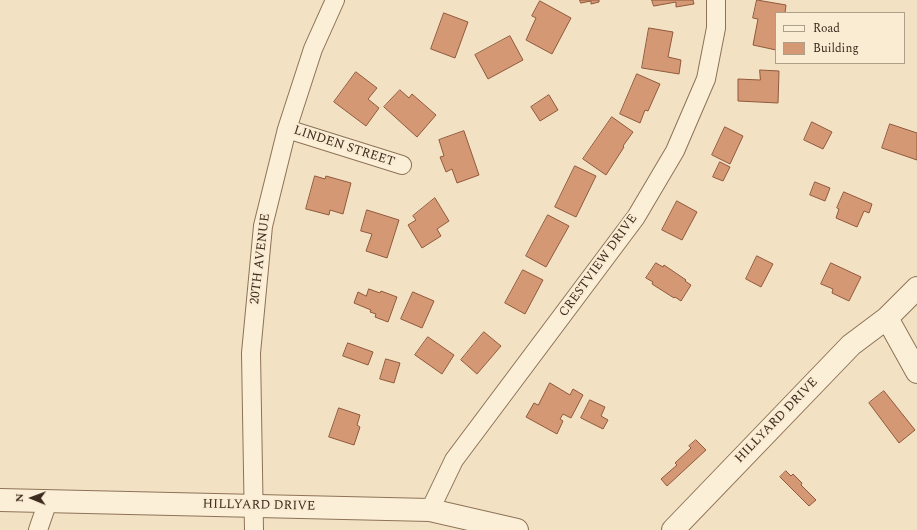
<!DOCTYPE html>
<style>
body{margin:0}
#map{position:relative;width:917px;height:530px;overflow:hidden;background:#f2e2c3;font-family:Spectral,serif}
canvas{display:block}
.legend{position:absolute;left:775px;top:12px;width:130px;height:52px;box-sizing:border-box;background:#f9ecd3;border:1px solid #ae9f8a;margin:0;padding:5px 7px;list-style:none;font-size:12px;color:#3d2b1d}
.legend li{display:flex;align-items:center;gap:8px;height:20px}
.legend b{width:20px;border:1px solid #ae9f8a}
.north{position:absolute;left:12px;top:478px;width:40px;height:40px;-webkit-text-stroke:3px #f9ecd3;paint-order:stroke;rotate:271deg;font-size:11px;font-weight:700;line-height:16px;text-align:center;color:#3d2b1d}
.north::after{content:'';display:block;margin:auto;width:14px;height:18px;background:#3d2b1d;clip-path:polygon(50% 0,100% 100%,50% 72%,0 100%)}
</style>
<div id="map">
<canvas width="917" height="530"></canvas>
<ul class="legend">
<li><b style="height:5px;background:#fcefd7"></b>Road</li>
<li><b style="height:11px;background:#d49875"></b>Building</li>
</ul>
<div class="north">N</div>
</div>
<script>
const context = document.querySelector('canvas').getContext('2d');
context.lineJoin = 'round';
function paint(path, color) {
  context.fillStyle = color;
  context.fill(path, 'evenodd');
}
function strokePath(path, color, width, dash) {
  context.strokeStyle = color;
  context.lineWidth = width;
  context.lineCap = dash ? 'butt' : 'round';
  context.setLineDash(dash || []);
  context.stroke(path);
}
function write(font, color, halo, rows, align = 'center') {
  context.font = font + ' Spectral,serif';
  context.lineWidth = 4;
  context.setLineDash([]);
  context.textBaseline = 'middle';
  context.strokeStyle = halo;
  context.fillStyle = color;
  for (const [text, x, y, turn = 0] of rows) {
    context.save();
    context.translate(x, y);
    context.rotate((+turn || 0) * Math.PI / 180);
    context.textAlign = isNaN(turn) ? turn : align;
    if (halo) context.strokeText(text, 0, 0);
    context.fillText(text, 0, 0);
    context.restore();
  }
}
const building = new Path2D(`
 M 580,0 L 599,0 L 599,2 L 591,4 L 591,1 L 581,3 Z
 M 652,0 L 693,0 L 694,4 L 676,7 L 676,2 L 654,6 Z
 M 757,0 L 786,5 L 785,13 L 776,13 L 776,50 L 753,45 L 758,19 L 753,18 Z
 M 540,1 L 571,18 L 552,54 L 526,40 L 536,18 L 532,16 Z
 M 444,13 L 468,22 L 455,58 L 431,49 Z
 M 649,28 L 673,32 L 668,57 L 681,60 L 679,74 L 642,68 Z
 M 510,36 L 523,60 L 488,79 L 475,55 Z
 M 760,70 L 779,71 L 778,103 L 738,101 L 738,79 L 760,80 Z
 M 356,72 L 377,88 L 368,99 L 379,108 L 366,126 L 334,102 Z
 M 637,74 L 660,84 L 648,111 L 645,110 L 640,123 L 620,114 Z
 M 400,90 L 409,98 L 412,94 L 436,115 L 417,137 L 384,107 Z
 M 549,95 L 558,110 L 540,121 L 531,107 Z
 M 612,117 L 633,132 L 623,146 L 624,147 L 606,175 L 583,159 Z
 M 812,122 L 832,132 L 823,149 L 804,140 Z
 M 890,124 L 917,133 L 917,160 L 882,148 Z
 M 725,127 L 743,136 L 730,164 L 712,155 Z
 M 464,131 L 479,175 L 457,183 L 452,169 L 446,172 L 440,157 L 444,156 L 439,140 Z
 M 720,162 L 730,167 L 723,181 L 713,177 Z
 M 575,166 L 596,176 L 576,217 L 555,207 Z
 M 315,176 L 325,179 L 326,176 L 351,183 L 343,214 L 330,210 L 329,215 L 306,209 Z
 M 815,182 L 830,188 L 825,201 L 810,195 Z
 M 844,192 L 872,204 L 869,213 L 864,211 L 857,227 L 836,218 L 839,209 L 837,208 Z
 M 435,198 L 449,221 L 437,229 L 441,236 L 422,248 L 408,225 L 416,220 L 413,216 Z
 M 677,201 L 697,212 L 682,240 L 662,230 Z
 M 367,210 L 399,220 L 387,258 L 366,251 L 372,234 L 361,231 Z
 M 548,215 L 569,226 L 546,267 L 526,256 Z
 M 757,256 L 773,264 L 761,287 L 746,279 Z
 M 656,263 L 663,267 L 664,265 L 686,280 L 685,281 L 691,285 L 681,301 L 675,297 L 674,298 L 652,284 L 653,282 L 646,278 Z
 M 831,263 L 861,277 L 849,301 L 832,293 L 833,289 L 821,284 Z
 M 523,270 L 543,280 L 525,314 L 505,303 Z
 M 369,289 L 380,293 L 381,291 L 397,297 L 388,322 L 375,317 L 376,314 L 370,312 L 371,310 L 354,303 L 358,292 L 366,296 Z
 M 413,292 L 434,301 L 422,328 L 401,319 Z
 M 484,332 L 501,346 L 477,374 L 461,360 Z
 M 428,337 L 454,355 L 442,374 L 415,355 Z
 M 348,343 L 373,352 L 368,365 L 343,356 Z
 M 386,359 L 400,363 L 394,383 L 380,379 Z
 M 550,383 L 570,395 L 573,389 L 583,395 L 571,418 L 563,414 L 560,419 L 563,421 L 557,434 L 526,417 L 534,403 L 538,405 Z
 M 884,391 L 915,430 L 899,443 L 869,403 Z
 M 590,400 L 605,407 L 601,416 L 608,420 L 603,429 L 581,418 Z
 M 339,408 L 360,415 L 357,425 L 360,427 L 354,445 L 329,437 Z
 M 696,440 L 706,450 L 667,486 L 661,479 L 677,465 L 675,463 L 691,448 L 689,446 Z
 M 786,471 L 791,476 L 793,474 L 802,483 L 801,485 L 816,500 L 809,506 L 780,477 Z`);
const minor = new Path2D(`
 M 287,129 L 402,165
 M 430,510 L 454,460 L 636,217 L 675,151 L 706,79 L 716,28 L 716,0
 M 38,530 L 48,501
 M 254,530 L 251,353 L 263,226 L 287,129 L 313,49 L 335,0`);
const tertiary = new Path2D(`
 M 887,318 L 917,372
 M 0,500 L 430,510 L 517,530
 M 673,530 L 851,345 L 887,318 L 917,288`);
const streetNames = [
 ["LINDEN STREET",344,147,18],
 ["20TH AVENUE",261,259,-83],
 ["CRESTVIEW DRIVE",599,266,-54],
 ["HILLYARD DRIVE",777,421,-46],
 ["HILLYARD DRIVE",259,506,1]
];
paint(building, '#d49875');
strokePath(building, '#90593b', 1);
strokePath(minor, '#8e7258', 20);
strokePath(tertiary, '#8e7258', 24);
strokePath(minor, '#fcefd7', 18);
strokePath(tertiary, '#fcefd7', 22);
write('13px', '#3d2b1d', '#f9ecd3', streetNames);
</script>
